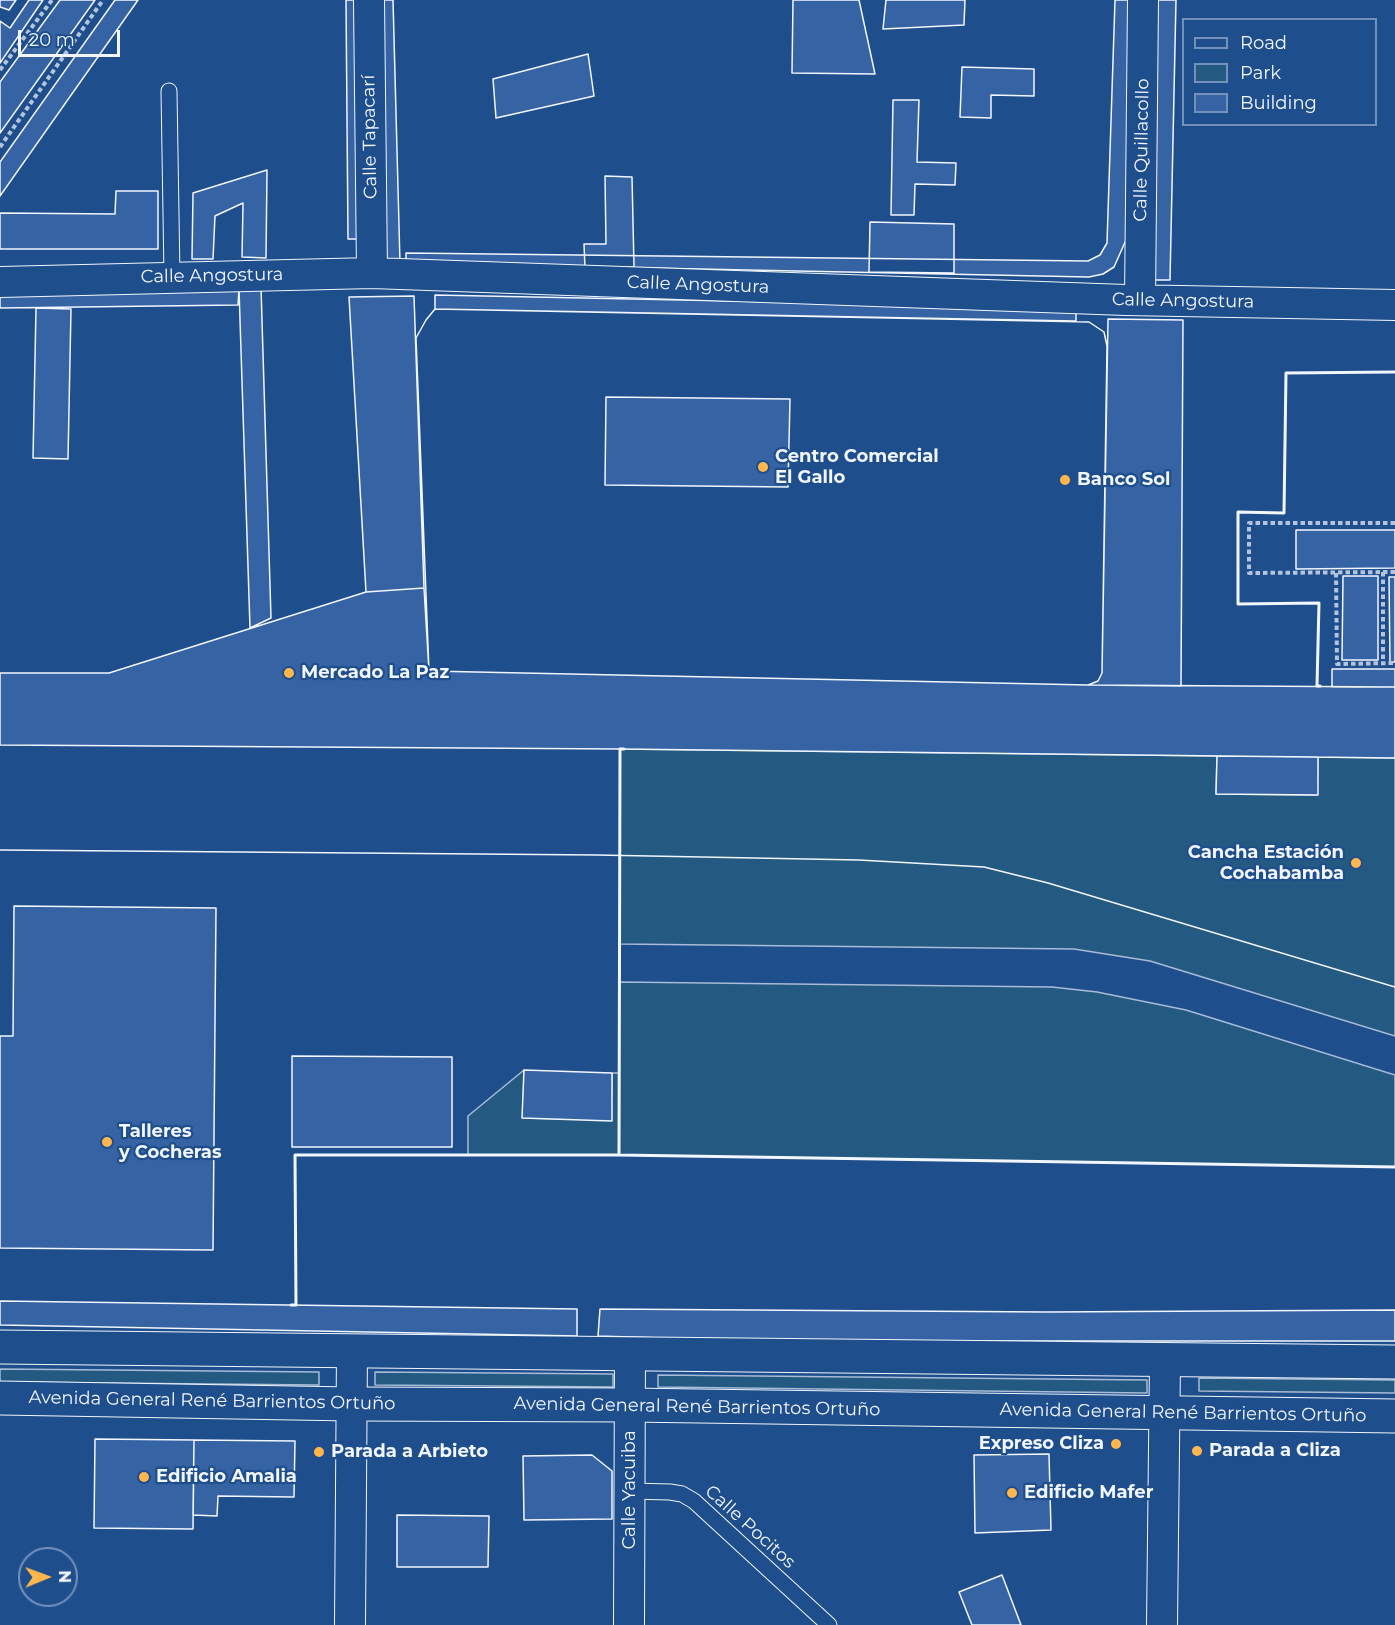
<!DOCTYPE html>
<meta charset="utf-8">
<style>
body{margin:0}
#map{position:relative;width:1395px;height:1625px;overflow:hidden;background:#1f4e8c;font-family:Montserrat,sans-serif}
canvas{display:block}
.legend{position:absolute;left:1182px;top:18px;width:195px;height:108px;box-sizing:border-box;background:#1f4e8c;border:2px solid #7391ba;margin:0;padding:8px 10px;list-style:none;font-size:18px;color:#f2f6ff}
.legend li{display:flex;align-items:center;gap:12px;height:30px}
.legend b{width:30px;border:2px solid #7391ba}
.north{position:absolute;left:18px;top:1547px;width:60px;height:60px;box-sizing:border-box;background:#1f4e8c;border:2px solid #7391ba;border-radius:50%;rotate:89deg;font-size:16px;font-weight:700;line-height:24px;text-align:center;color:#f2f6ff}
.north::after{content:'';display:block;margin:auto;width:21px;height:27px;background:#ffb74d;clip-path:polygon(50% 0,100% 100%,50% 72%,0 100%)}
.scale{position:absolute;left:18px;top:30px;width:102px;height:27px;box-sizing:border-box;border:3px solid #f2f6ff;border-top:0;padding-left:8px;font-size:18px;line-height:21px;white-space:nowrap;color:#f2f6ff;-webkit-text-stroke:4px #1f4e8c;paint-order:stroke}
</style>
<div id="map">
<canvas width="1395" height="1625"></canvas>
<ul class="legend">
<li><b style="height:8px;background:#1f4e8c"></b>Road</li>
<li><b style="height:16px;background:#245a82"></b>Park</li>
<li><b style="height:16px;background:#3563a3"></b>Building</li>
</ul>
<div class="north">N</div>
<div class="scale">20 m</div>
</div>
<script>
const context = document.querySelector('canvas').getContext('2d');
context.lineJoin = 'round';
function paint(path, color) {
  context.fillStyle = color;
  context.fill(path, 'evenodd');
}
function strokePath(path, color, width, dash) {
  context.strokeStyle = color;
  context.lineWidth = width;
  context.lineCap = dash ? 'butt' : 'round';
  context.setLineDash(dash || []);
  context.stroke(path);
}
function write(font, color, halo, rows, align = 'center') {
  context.font = font + ' Montserrat,sans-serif';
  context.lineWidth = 4.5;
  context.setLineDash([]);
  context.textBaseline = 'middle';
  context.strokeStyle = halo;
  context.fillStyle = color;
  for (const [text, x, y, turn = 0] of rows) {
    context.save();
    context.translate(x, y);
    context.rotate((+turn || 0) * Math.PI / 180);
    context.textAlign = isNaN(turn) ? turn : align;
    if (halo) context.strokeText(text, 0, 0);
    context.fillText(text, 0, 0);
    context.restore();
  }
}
const green = new Path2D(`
 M 620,749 L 1217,756 L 1216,794 L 1317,795 L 1318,757 L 1395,758 L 1395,1036 L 1150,961 L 1074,949 L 620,944 Z
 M 619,982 L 1052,987 L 1097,992 L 1186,1010 L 1395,1075 L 1395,1167 L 619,1155 L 468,1155 L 468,1116 L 524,1070 L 523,1118 L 611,1120 L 612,1073 L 619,1073 Z
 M 0,1369 L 319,1372 L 319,1385 L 0,1382 Z
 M 375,1372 L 613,1374 L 613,1387 L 375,1385 Z
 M 658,1375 L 1147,1380 L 1147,1393 L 658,1387 Z
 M 1199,1378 L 1395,1380 L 1395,1393 L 1199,1391 Z`);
const building = new Path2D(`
 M 0,0 L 16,0 L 9,10 L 0,7 Z
 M 29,0 L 43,0 L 0,63 L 0,21 L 10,28 Z
 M 60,0 L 95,0 L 0,133 L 0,82 Z
 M 115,0 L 138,0 L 0,196 L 0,162 Z
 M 346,0 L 360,0 L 363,239 L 348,239 Z
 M 377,0 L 393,0 L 400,263 L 383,262 Z
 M 793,0 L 859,0 L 875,74 L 792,73 Z
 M 886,0 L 965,0 L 964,25 L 883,29 Z
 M 1115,0 L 1131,0 L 1126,240 L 1114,267 L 1103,274 L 1089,277 L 406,263 L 406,253 L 1088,261 L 1100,255 L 1107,243 Z
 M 1154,0 L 1176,0 L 1170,280 L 1148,280 Z
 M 588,54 L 594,96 L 496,118 L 493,79 Z
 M 962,67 L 1034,69 L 1034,96 L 991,95 L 991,118 L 960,117 Z
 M 893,100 L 919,100 L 917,162 L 956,163 L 955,185 L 915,184 L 914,215 L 891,215 Z
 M 267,170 L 266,258 L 242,257 L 243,203 L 215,216 L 213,259 L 192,259 L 193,193 Z
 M 605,176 L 632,177 L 634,267 L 585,268 L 584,244 L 606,244 Z
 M 116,191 L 158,191 L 158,249 L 0,249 L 0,213 L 115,214 Z
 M 870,222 L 954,224 L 954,273 L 869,272 Z
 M 261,287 L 271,618 L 250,628 L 239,289 Z
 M 239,289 L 238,305 L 0,308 L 0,292 Z
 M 435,295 L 1076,308 L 1076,321 L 435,309 Z
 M 414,296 L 424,588 L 366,592 L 349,297 Z
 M 36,308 L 71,309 L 68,459 L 33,458 Z
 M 435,309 L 1089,322 L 1104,332 L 1107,346 L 1102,673 L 1098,681 L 1088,685 L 429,671 L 416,338 L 426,320 ZM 606,397 L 790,399 L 788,487 L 605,485 Z
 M 435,309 L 1089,322 L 1104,332 L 1107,346 L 1102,673 L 1098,681 L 1088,685 L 429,671 L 416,338 L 426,320 Z
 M 1108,319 L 1183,320 L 1181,686 L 1088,685 L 1098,681 L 1102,673 Z
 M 1296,530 L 1395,530 L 1395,568 L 1296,569 Z
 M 1343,576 L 1378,576 L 1378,660 L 1342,660 Z
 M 1389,577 L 1395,577 L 1395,662 L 1390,662 Z
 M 424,588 L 429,671 L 1088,685 L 1395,687 L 1395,758 L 620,749 L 0,745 L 0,673 L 109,673 L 366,592 Z
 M 1332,669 L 1395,669 L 1395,687 L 1332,687 Z
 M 1217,756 L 1318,757 L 1318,795 L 1216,794 Z
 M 14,906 L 216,908 L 213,1250 L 0,1248 L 0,1036 L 13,1036 Z
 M 292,1056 L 452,1057 L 452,1147 L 292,1147 Z
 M 524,1070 L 612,1073 L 612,1121 L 522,1118 Z
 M 0,1301 L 577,1309 L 577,1336 L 0,1325 Z
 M 600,1309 L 1047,1312 L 1395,1310 L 1395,1341 L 761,1341 L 598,1336 Z
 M 95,1439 L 194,1440 L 193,1529 L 94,1528 Z
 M 194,1440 L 295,1441 L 294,1497 L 218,1496 L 217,1516 L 193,1515 Z
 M 1049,1454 L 1051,1530 L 975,1533 L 974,1455 Z
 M 592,1455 L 612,1471 L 612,1519 L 524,1520 L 523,1456 Z
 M 397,1515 L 489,1516 L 488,1567 L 397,1567 Z
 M 1002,1575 L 1021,1625 L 972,1625 L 959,1592 Z`);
const path = new Path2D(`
 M 0,70 L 52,0
 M 0,147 L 103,0
 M 1395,523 L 1249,523 L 1249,573 L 1395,572
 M 1383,572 L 1383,663
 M 1336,573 L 1337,664 L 1395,663`);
const service = new Path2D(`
 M 169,91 L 172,277
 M 630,1491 L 670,1492 L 682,1494 L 694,1501 L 829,1625`);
const minor = new Path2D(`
 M 369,0 L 372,273
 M 0,282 L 372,273 L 1126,300 L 1395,305
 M 1140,300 L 1143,0
 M 350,1625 L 352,1351
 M 629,1625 L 630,1354
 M 1162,1625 L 1165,1360`);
const secondary = new Path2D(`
 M 0,1347 L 1395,1362
 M 0,1398 L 352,1404 L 629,1405 L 1395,1416`);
const tram = new Path2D(`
 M 0,850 L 597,855 L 859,860 L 984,867 L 1048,883 L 1395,987`);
const wall = new Path2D(`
 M 1320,686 L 1317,686 L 1319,603 L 1238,604 L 1238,512 L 1284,513 L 1286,373 L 1395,372
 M 624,749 L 620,749 L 619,1155 L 1395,1167
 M 291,1305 L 296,1305 L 295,1155 L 619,1155`);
const markers = [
 [763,467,6,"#ffb74d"],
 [1065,480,6,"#ffb74d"],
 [289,673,6,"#ffb74d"],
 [1356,863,6,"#ffb74d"],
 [107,1142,6,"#ffb74d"],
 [1116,1444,6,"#ffb74d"],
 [1197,1451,6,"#ffb74d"],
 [319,1452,6,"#ffb74d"],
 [144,1477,6,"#ffb74d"],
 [1012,1493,6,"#ffb74d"]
];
const streetNames = [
 ["Calle Tapacarí",370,137,-91],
 ["Calle Quillacollo",1142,150,-89],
 ["Calle Angostura",212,276,-1],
 ["Calle Angostura",698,285,2],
 ["Calle Angostura",1183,301,1],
 ["Avenida General René Barrientos Ortuño",212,1401,1],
 ["Avenida General René Barrientos Ortuño",697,1407,1],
 ["Avenida General René Barrientos Ortuño",1183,1413,1],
 ["Calle Yacuiba",630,1490,-90],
 ["Calle Pocitos",750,1527,42]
];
const poiNames = [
 ["Centro Comercial",775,457],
 ["El Gallo",775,478],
 ["Banco Sol",1077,480],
 ["Mercado La Paz",301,673],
 ["Cancha Estación",1344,853,"right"],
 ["Cochabamba",1344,874,"right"],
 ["Talleres",119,1132],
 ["y Cocheras",119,1153],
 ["Expreso Cliza",1104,1444,"right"],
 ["Parada a Cliza",1209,1451],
 ["Parada a Arbieto",331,1452],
 ["Edificio Amalia",156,1477],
 ["Edificio Mafer",1024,1493]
];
paint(green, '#245a82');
strokePath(green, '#a8bbd7', 1.5);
paint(building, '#3563a3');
strokePath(building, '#f2f6ff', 1.5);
strokePath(service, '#f2f6ff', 17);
strokePath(minor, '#f2f6ff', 32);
strokePath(secondary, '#f2f6ff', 35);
strokePath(path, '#b3c4dc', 4, [4.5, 3]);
strokePath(service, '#1f4e8c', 15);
strokePath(minor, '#1f4e8c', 30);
strokePath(secondary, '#1f4e8c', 33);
strokePath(tram, '#f2f6ff', 1.5);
strokePath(wall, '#f2f6ff', 3);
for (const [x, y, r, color] of markers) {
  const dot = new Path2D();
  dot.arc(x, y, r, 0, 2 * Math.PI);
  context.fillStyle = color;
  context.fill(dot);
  strokePath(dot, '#1f4e8c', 2);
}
write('18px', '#f2f6ff', '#1f4e8c', streetNames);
write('bold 18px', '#f2f6ff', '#1f4e8c', poiNames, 'left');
</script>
